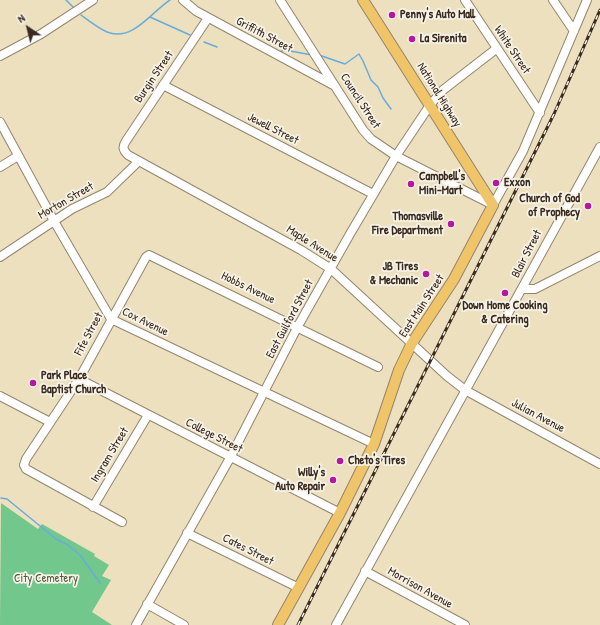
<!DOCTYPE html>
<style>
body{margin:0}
#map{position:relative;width:600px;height:625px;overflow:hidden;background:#ede0bf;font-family:"Patrick Hand",sans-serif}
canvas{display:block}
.north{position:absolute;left:8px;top:8px;width:40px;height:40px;-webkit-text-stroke:3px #f7f3e8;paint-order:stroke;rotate:325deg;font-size:11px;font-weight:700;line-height:16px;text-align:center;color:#3b2a1e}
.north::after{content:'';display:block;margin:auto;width:14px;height:18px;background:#3b2a1e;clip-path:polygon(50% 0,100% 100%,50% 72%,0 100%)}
</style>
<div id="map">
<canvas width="600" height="625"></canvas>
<div class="north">N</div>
</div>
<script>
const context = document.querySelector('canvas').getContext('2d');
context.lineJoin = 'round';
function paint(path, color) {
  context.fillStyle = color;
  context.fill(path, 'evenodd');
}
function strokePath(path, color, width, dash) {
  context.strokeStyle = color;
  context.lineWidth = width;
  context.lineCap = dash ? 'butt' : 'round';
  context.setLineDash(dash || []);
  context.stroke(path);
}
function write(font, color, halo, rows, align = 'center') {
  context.font = font + ' "Patrick Hand",sans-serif';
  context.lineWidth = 3.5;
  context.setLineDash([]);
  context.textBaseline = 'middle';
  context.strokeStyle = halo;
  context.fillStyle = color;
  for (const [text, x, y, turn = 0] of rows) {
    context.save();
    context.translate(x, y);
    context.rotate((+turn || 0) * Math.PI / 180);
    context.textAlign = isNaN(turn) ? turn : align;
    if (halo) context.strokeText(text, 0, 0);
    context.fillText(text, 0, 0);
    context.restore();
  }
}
const green = new Path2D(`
 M 1,503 L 38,529 L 42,524 L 95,554 L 94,556 L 109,565 L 102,576 L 111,580 L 92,612 L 112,625 L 0,625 Z`);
const stream = new Path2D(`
 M 66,0 L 74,8
 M 81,15 C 89,21 98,28 107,32 C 133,42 151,12 170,0
 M 150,17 L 190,35
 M 204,42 L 217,47
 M 279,52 L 285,50 L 312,55
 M 319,55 L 345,64 L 359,54 L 363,61 L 371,80 L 378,87 L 383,98 L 391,109
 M 1,498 L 7,499 L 56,539 L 68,545 L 80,555 L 100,583`);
const minor = new Path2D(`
 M 183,0 L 196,11 L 335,86
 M 280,0 L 363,130 L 371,139 L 396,156 L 493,205 L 523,151 L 587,0
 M 465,0 L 540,113
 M 553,0 L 574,31
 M 208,18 L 126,141 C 122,147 123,150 128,155 L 301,250 L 331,269 L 447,376 L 465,390 L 600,464
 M 0,56 L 41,34 L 93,0
 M 163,85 L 373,194
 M 0,122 L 54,221 L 111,319 L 374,444
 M 0,167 L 18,156
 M 0,257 L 72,209 L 107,192 L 139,161
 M 523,289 L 535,289 L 600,256
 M 79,379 L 340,513
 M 0,396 L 50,422
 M 93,507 L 148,415
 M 122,522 L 26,469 L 24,465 L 26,459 L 79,379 L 146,257 L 149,255 L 378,367
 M 187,533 L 299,588
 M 365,571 L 465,625
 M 147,604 L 184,625
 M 136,625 L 230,458 L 298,326 L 350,234 L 396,156 L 430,105 L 443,90 L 496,49
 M 336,625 L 600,147`);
const major = new Path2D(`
 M 278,625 L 340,513 L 374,444 L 399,370 L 412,343 L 454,279 L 493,205 L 363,0`);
const rail = new Path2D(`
 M 298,625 L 554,114 L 600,10`);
const markers = [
 [392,15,4,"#b5179e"],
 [412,39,4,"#b5179e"],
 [496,183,4,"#b5179e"],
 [411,184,4,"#b5179e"],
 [588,206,4,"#b5179e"],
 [451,224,4,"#b5179e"],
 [426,274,4,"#b5179e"],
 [505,293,4,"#b5179e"],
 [33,383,4,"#b5179e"],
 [340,461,4,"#b5179e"],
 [333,480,4,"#b5179e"]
];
const poiNames = [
 ["Penny's Auto Mall",400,15],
 ["La Sirenita",420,39],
 ["Campbell's",419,177],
 ["Mini-Mart",419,191],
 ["Exxon",504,183],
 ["Church of God",580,199,"right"],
 ["of Prophecy",580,213,"right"],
 ["Thomasville",443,217,"right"],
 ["Fire Department",443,231,"right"],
 ["JB Tires",418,267,"right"],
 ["& Mechanic",418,281,"right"],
 ["Down Home Cooking",505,306,"center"],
 ["& Catering",505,320,"center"],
 ["Park Place",41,376],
 ["Baptist Church",41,390],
 ["Cheto's Tires",348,461],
 ["Willy's",325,473,"right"],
 ["Auto Repair",325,487,"right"]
];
const streetNames = [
 ["Griffith Street",264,35,28],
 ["White Street",512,50,56],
 ["Burgin Street",154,77,-56],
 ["National Highway",439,95,58],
 ["Council Street",360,101,57],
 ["Jewell Street",273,129,27],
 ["Morton Street",66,201,-30],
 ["Maple Avenue",312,244,32],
 ["Blair Street",527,254,-63],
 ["Hobbs Avenue",248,288,26],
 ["East Main Street",422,306,-57],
 ["East Guilford Street",290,319,-62],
 ["Cox Avenue",145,322,26],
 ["Fife Street",89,334,-62],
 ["Julian Avenue",538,416,28],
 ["College Street",214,436,27],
 ["Ingram Street",110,455,-59],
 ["Cates Street",248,550,27],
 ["Morrison Avenue",420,588,29]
];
const parkNames = [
 ["City Cemetery",46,579]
];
paint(green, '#71c78c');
strokePath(stream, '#66addd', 1.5);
strokePath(minor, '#94856e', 10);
strokePath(major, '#94856e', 12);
strokePath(minor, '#fff', 8);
strokePath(major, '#f0c469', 10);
strokePath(rail, '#3b2a1e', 3);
strokePath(rail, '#f7f3e8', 1.5, [4.5]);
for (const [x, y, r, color] of markers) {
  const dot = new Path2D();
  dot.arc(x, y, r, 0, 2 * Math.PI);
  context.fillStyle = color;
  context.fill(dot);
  strokePath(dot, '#f7f3e8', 1.5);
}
write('bold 12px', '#3b2a1e', '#f7f3e8', poiNames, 'left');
write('12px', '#3b2a1e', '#f7f3e8', streetNames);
write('12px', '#4b593f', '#f7f3e8', parkNames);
</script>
